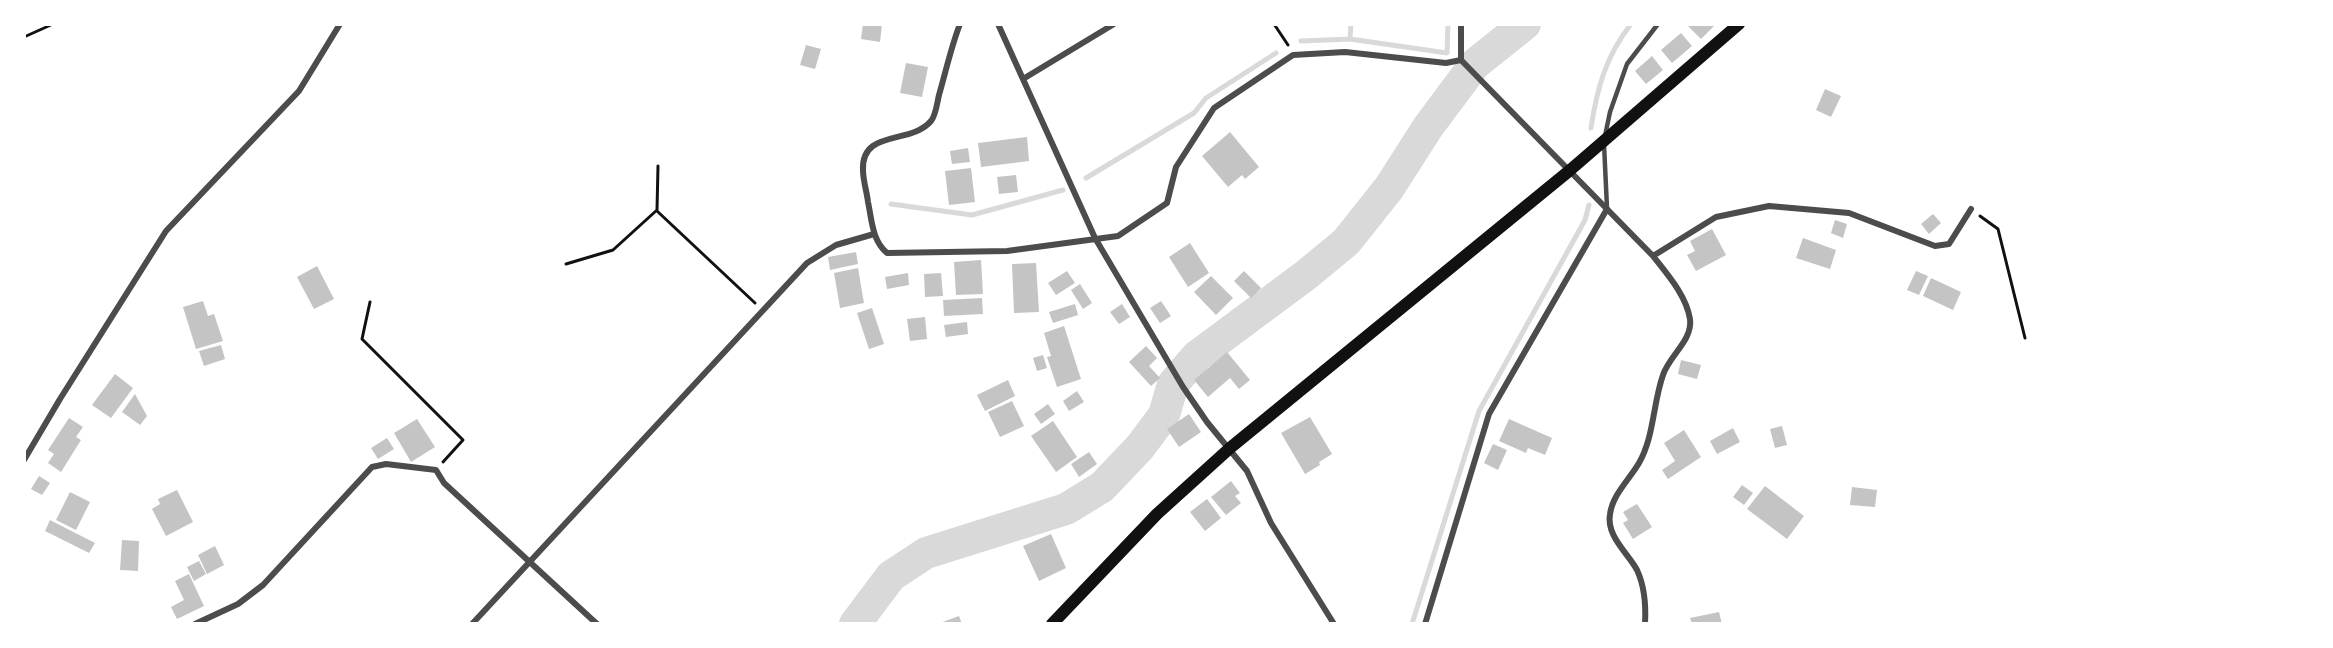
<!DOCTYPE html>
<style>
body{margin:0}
#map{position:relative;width:2333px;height:648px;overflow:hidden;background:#fff;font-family:Signika,sans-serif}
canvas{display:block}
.frame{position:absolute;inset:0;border:26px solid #fff;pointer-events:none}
</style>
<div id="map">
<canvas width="2333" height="648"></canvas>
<div class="frame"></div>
</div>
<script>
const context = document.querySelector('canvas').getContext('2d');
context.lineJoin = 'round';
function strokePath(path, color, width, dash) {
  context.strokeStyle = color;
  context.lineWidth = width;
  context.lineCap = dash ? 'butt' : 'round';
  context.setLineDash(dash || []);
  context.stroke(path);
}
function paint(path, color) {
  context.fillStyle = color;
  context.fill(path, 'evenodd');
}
const stream = new Path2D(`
 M 1350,39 L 1351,24
 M 1301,41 L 1350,39 L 1447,53 L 1448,24
 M 1591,128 C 1597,88 1606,56 1631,24
 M 1086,178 L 1194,113 L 1206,98 L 1276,53
 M 891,204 L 972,215 L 1063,190
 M 1412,624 L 1479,411 L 1585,220 L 1589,205`);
const river = new Path2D(`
 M 855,624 L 891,576 L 926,553 L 1066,509 L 1102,487 L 1140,447 L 1164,415 L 1173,384 L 1197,356 L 1306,275 L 1346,242 L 1389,188 L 1428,127 L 1475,64 L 1525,24`);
const building = new Path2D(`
 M 863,24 L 882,24 L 880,42 L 861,39 Z
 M 1686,24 L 1716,24 L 1701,39 Z
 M 1681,33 L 1692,46 L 1672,63 L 1661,50 Z
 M 806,45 L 821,49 L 815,69 L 800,65 Z
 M 1652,56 L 1663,70 L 1646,84 L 1635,71 Z
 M 906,63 L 928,67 L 922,97 L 900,93 Z
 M 1825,89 L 1841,96 L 1831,117 L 1816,110 Z
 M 1230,132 L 1259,167 L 1245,179 L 1242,175 L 1228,187 L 1202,156 Z
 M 1027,137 L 1029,161 L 981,167 L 978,143 Z
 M 968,148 L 970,162 L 952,164 L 950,151 Z
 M 971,168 L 975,202 L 949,205 L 945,171 Z
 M 1016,175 L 1018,192 L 999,194 L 997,177 Z
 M 1933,214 L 1941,223 L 1929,234 L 1921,224 Z
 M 1835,220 L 1847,224 L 1843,238 L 1831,233 Z
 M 1712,229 L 1726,255 L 1696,271 L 1687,255 L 1695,251 L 1690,241 Z
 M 1803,238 L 1836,250 L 1830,269 L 1796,258 Z
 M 1190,243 L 1209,273 L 1188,287 L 1169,257 Z
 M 856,252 L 858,264 L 830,270 L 828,257 Z
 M 981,260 L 983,294 L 956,295 L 954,262 Z
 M 1036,263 L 1039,312 L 1014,313 L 1012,264 Z
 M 317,266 L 334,299 L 314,309 L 297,277 Z
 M 858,268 L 864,303 L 840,308 L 834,273 Z
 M 1067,271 L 1075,283 L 1056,295 L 1048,283 Z
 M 1244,271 L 1261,288 L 1251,298 L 1234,281 Z
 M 1916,271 L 1928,276 L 1919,295 L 1907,290 Z
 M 908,273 L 909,285 L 887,289 L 885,277 Z
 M 941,273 L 943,296 L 925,297 L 924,274 Z
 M 1211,276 L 1233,298 L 1216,315 L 1194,292 Z
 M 1931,278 L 1961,292 L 1953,310 L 1923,296 Z
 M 1080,284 L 1092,303 L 1083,309 L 1071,290 Z
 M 982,298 L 983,314 L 944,316 L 943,300 Z
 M 203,301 L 208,316 L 214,314 L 223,341 L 196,349 L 183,307 Z
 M 1161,301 L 1171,316 L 1160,323 L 1150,308 Z
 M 1075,304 L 1078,315 L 1053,323 L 1049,312 Z
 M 1122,304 L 1130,317 L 1119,324 L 1110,312 Z
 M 872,308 L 884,344 L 869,349 L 857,313 Z
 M 925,317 L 927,339 L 910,341 L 907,319 Z
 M 967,322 L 968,334 L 946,337 L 944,325 Z
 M 1064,326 L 1081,379 L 1057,387 L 1047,357 L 1051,356 L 1044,333 Z
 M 221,345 L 225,359 L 204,366 L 199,351 Z
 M 1146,346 L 1157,358 L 1149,366 L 1160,378 L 1151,386 L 1129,362 Z
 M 1227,352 L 1250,380 L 1239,389 L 1230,378 L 1208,397 L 1194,380 Z
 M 1043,355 L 1047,368 L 1037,371 L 1033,358 Z
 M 1681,360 L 1701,365 L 1697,379 L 1678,374 Z
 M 115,374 L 133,388 L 111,418 L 92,405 Z
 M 1008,380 L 1015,396 L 985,411 L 977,395 Z
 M 1077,391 L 1084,402 L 1069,411 L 1063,401 Z
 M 135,394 L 147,416 L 140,425 L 122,412 Z
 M 1012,401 L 1024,426 L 1000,437 L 988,412 Z
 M 1048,404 L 1055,414 L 1041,424 L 1034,414 Z
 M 1189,414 L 1201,432 L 1179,447 L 1167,429 Z
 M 1310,417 L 1332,454 L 1319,462 L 1320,465 L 1305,474 L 1281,433 Z
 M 69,418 L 83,427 L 76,437 L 81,440 L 61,472 L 48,463 L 54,454 L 48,450 Z
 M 417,419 L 435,447 L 411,462 L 394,433 Z
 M 1509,419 L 1552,438 L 1545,455 L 1528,448 L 1526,453 L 1499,441 Z
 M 1053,421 L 1077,457 L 1056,472 L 1031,436 Z
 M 1782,426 L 1787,445 L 1775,448 L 1770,429 Z
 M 1733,428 L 1740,442 L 1717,454 L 1710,441 Z
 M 1684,430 L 1701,457 L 1668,479 L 1662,470 L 1675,461 L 1664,443 Z
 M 387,438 L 394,449 L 378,459 L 371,448 Z
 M 1493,444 L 1507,450 L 1498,470 L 1484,463 Z
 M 1089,452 L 1097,464 L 1079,477 L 1071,464 Z
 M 39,476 L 50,483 L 42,495 L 31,489 Z
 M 1231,481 L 1240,493 L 1235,496 L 1241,503 L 1226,515 L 1211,497 Z
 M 1742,485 L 1753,493 L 1744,505 L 1733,497 Z
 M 1765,486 L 1804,516 L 1787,539 L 1747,509 Z
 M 1852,487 L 1877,490 L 1875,507 L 1850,505 Z
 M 177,490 L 193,522 L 166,536 L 152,509 L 160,504 L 158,499 Z
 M 70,492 L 90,502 L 76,530 L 56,520 Z
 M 1207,499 L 1221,518 L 1205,531 L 1190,512 Z
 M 1637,504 L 1652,527 L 1633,539 L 1623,523 L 1628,520 L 1623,512 Z
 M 50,520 L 95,543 L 89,553 L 45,531 Z
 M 1051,534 L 1066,568 L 1039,581 L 1023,546 Z
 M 122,540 L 139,541 L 138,571 L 120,570 Z
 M 215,546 L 224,565 L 207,574 L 198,555 Z
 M 199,561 L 206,574 L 194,581 L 187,567 Z
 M 189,574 L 204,606 L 177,619 L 171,607 L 184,600 L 175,581 Z
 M 1719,612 L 1722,624 L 1692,624 L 1690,618 Z
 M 959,616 L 962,624 L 937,624 Z`);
const path = new Path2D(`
 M 1274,24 L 1288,45
 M 24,37 L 53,24
 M 657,211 L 755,303
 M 1980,216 L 1998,229 L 2025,338
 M 566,264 L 613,250 L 657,210 L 658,166
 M 370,302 L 362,339 L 463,440 L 443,462`);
const service = new Path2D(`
 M 1605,136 L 1610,112 L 1627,64 L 1658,24
 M 1604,144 L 1607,208`);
const minor = new Path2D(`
 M 960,24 C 951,47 946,71 939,95 C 937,103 936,115 931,121 C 911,145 861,129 863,170 C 863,181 867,192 868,202 C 872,221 872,240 887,253 L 1007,251 L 1118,236 L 1167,203 L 1176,167 L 1214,108 L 1293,55 L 1345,52 L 1446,63 L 1461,60
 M 998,24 L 1095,238 L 1183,387 L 1207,422 L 1247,471 L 1271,523 L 1334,624
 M 1461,24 L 1461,60 L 1653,256 C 1667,274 1686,295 1690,319 C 1693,340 1669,356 1663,375 C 1653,403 1654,437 1639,463 C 1629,480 1613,494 1610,514 C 1606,536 1628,553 1637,570 C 1645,587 1646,606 1645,624
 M 1023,79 L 1114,24
 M 1653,256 L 1716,217 L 1769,206 L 1849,213 L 1935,246 L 1949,244 L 1971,209
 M 24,460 L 60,399 L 166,231 L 299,91 L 340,24
 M 195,624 L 238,604 L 263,585 L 372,467 L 386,464 L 436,470 L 444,483 L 597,624
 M 472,624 L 807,263 L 836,245 L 874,234
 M 1425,624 L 1489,414 L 1607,209`);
const secondary = new Path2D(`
 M 1052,624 L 1157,514 L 1230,448 L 1569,171 L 1739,24`);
strokePath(stream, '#d9d9d9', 5);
strokePath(river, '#d9d9d9', 32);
paint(building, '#c4c4c4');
strokePath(path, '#111', 3);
strokePath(service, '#4c4c4c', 4.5);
strokePath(minor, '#4c4c4c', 6);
strokePath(secondary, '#111', 12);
</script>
